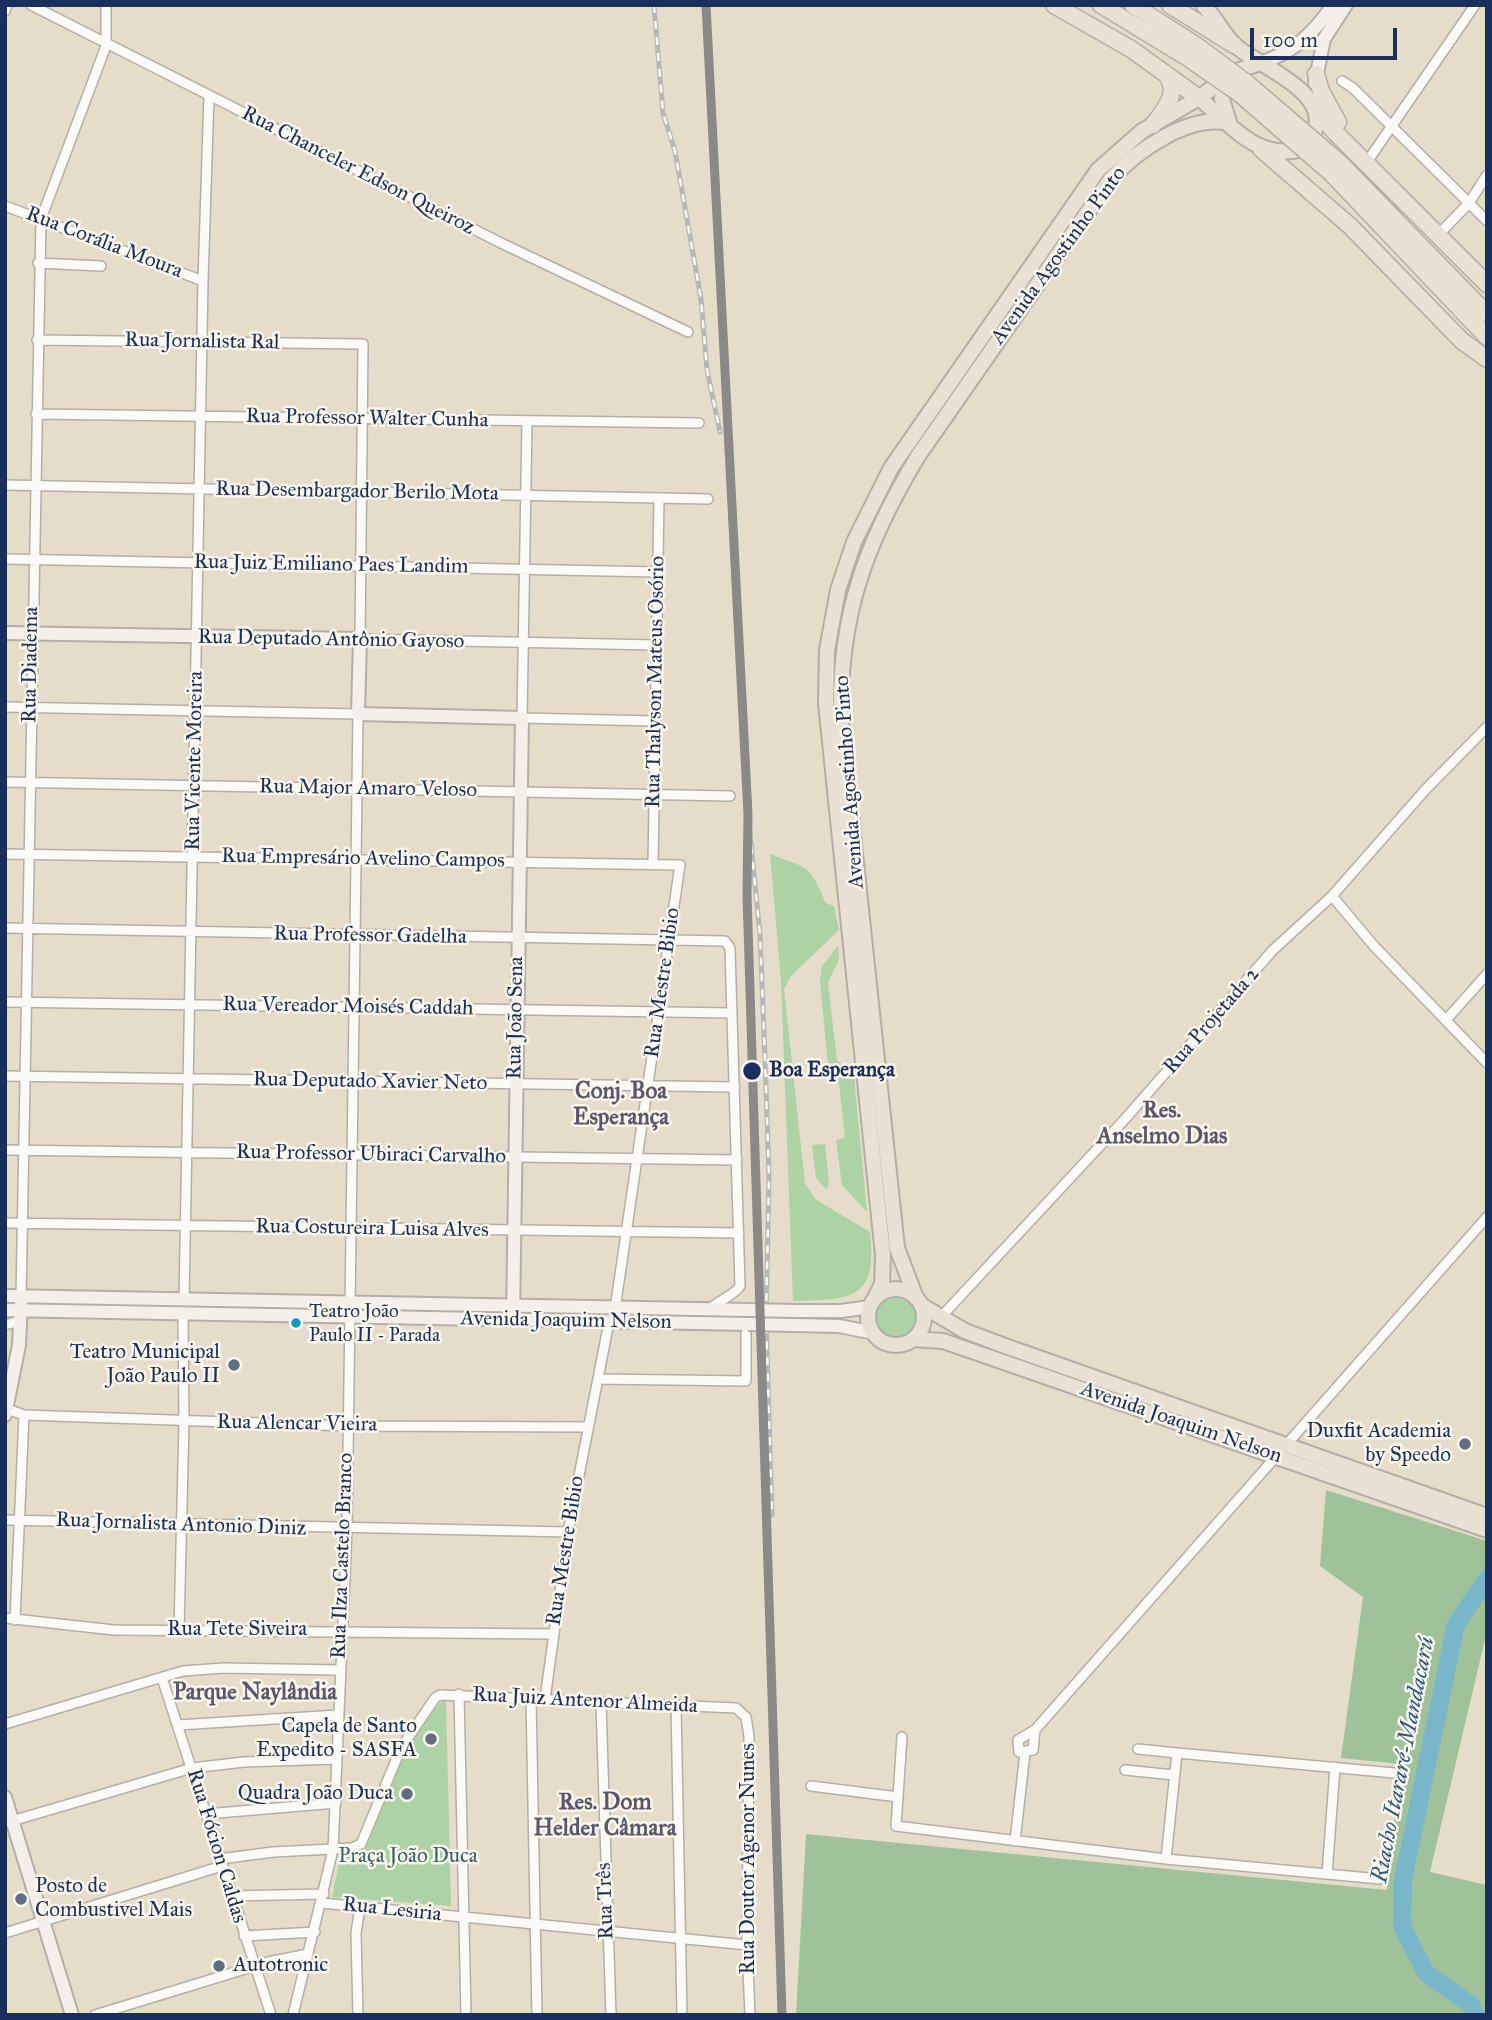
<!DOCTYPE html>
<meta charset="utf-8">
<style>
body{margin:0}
#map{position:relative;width:1492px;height:2020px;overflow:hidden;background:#e6dcca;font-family:"IM FELL Great Primer",serif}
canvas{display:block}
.frame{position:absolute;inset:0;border:7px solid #1b2f5e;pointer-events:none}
.scale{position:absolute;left:1250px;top:28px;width:147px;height:32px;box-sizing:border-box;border:4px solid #1b2f5e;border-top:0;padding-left:9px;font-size:21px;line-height:24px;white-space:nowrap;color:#1b2f5e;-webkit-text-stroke:5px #fbf7ec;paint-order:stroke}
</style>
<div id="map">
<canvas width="1492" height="2020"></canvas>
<div class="frame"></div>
<div class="scale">100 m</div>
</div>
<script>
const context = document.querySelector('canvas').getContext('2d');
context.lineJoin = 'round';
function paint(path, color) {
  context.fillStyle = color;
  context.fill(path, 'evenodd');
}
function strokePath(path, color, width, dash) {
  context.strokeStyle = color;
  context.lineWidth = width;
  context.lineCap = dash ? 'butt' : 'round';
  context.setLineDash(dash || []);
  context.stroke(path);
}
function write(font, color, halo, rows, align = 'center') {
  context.font = font + ' "IM FELL Great Primer",serif';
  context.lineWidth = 5;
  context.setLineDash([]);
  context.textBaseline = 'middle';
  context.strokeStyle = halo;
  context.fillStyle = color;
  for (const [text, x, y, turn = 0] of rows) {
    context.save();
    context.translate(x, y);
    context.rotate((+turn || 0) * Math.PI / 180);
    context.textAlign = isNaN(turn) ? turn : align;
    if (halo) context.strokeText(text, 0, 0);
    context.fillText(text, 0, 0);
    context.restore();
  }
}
const green = new Path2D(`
 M 770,854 C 781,859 791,861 801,866 C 814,871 820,892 826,903 L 834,906 L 839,930 L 791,976 L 784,989 L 805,1183 L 815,1199 L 870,1232 C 878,1302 850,1299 793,1301 L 781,981 Z
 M 838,946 L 839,959 L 828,983 L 837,1060 L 854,1077 L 867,1212 L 842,1185 L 836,1140 L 845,1138 L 837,1066 L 828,1066 L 820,980 L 822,966 Z
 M 825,1144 L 829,1184 L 826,1189 L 816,1178 L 812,1145 Z
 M871 1317a24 24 0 1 1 48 0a24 24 0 1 1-48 0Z
 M 446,1699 L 451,1906 L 332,1897 L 341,1854 L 366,1848 C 382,1810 411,1721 446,1699 Z`);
const forest = new Path2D(`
 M 1326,1490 L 1487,1541 L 1487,1631 L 1430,1872 L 1487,1885 L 1487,2015 L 796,2015 L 806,1834 L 1387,1890 L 1400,1764 L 1341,1758 L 1363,1597 L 1320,1566 Z`);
const river = new Path2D(`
 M 1475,2015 L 1471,2005 L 1426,1973 L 1402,1926 L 1403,1880 L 1456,1624 L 1487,1579`);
const street = new Path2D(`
 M 31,5 L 501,243 L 688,332
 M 5,11 L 7,5
 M 1342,81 L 1353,88 L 1487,221
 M 1367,162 L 1475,5
 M 5,206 L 203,281
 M 1439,234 L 1469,203 L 1487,175
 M 38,263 L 101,266
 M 37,340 L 363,344 L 360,639 L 656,645
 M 36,414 L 699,423
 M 527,421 L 522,718 L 655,721
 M 5,485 L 708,499
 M 5,559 L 658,572
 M 5,707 L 358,714 L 347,1529 L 333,1850 L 293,2015
 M 5,782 L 730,796
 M 5,854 L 680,865 L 615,1309
 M 653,865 L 659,498
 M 1332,896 L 1374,946 L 1487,1063
 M 5,928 L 725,941 L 730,948 L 740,1286 C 734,1296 718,1300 709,1310
 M 5,1002 L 732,1013
 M 1446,1020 L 1487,974
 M 5,1076 L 735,1087
 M 5,1150 L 737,1160
 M 5,1223 L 739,1233
 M 21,1297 L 41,219 L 106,46 L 106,5
 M 184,1299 L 203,281 L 209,96
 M 940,1318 L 1125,1119 L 1273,950 L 1332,896 L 1426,789 L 1487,727
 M 5,1325 L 20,1321
 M 598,1379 L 746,1381 L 746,1333
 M 7,1409 L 24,1415 L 348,1426 L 588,1427
 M 5,1520 L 568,1532
 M 5,1618 L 114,1630 L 554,1634
 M 15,1620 L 24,1415
 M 179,1630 L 184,1422 L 183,1312
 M 162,1678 L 271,2015
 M 459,1694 L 466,2015
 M 531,1698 L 537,2015
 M 545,1699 L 568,1532 L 609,1322
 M 601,1704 L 611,2015
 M 676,1706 L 682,2015
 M 5,1724 L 183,1671 L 223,1668 L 339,1670
 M 178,1725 L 338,1715
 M 1035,1730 L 1033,1750 L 1019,1752 L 1018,1740 L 1035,1730 L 1487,1217
 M 1138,1749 L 1177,1753
 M 1125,1770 L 1174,1775
 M 811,1786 L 898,1797 L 896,1826 L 1166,1859 L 1177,1753 L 1394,1773
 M 898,1797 L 902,1737
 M 206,1814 L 336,1803
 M 5,1823 L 192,1768 L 244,1762 L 337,1759
 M 1015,1841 L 1025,1753
 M 220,1859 L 273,1852 L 352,1848 L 361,1844 L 401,1748 L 435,1698 L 440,1695 L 736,1708 L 746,1717 L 749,1736 L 747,1945 L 750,2015
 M 1166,1859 L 1380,1879
 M 1327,1874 L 1335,1767
 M 232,1896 L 324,1894
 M 322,1903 L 747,1945
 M 5,1933 L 222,1866
 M 244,1936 L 315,1932
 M 95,2015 L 268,1962 L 308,1954
 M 358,2015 L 356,1933 L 360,1907`);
const secondary = new Path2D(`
 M 1260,63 C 1294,52 1313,34 1333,5
 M 1315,83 L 1324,39 L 1346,5
 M 5,633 L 360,639 L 358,714 L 522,718 L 513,1319
 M 5,1296 L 749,1310
 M 5,1310 L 748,1324
 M 794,1311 L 841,1311 L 870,1307
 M 794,1325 L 839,1326 L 874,1333
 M 5,1415 L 19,1345 L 21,1304
 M 5,1797 L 72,2015`);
const primary = new Path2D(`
 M 1224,79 L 1222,99 L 1229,122
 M 1199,98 C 1230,124 1258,162 1302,149 C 1350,100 1268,72 1237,47 C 1224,36 1216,17 1203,5
 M868 1317a28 28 0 1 1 56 0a28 28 0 1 1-56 0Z
 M 875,1298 L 882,1284 L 883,1255 L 826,703 L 827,650 L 838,590 L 854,542 L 891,468 L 1098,170 L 1142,131 L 1199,98 L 1231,73 L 1260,63
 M 916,1298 L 897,1248 L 841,722 C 838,618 865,544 918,456 L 1110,180 C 1136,151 1188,114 1229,123
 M 921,1305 L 965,1331 L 1005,1346 L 1487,1516
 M 913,1339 L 943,1341 L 1487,1530`);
const highway = new Path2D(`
 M 1054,5 L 1131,49 L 1199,98
 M 1101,5 L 1188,58
 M 1133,5 L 1197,46
 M 1170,5 L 1234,45
 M 1316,74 L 1321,91 L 1338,122
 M 1316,107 L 1332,129 L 1487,284
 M 1153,125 C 1165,109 1181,92 1165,73
 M 1261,149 L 1350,226 L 1462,341 L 1487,359
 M 1340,163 L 1487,314
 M 1331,173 L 1487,337`);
const rail = new Path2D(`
 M 654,5 L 663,113 L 675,151 L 701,299 L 707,370 L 720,432
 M 748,814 L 760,935 L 765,1058 L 769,1177 L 766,1319 L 772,1515`);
const secondaryBridge = new Path2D(`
 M 749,1310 L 794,1311
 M 748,1324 L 794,1325`);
const highwayBridge = new Path2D(`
 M 1197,46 L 1248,84 L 1340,163
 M 1188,58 L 1240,94 L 1331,173`);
const rail1 = new Path2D(`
 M 706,5 L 748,814 L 747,895 L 782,2015`);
const markers = [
 [752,1071,10,"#1b2f5e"],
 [296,1323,6,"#039dc3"],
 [234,1365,7,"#626c84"],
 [1465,1444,7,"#626c84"],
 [431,1739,7,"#626c84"],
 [407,1794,7,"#626c84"],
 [21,1899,7,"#626c84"],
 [219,1966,7,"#626c84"]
];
const busNames = [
 ["Teatro João",309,1312],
 ["Paulo II - Parada",309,1336]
];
const streetNames = [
 ["Rua Chanceler Edson Queiroz",358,171,27],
 ["Rua Corália Moura",104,243,21],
 ["Avenida Agostinho Pinto",1059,256,-54],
 ["Rua Jornalista Ral",202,342,1],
 ["Rua Professor Walter Cunha",367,419,1],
 ["Rua Desembargador Berilo Mota",357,492,1],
 ["Rua Juiz Emiliano Paes Landim",331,565,1],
 ["Rua Deputado Antônio Gayoso",331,640,1],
 ["Rua Diadema",31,665,-89],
 ["Rua Thalyson Mateus Osório",656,682,-89],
 ["Rua Vicente Moreira",195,761,-89],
 ["Avenida Agostinho Pinto",850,782,-94],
 ["Rua Major Amaro Veloso",368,789,1],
 ["Rua Empresário Avelino Campos",363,859,1],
 ["Rua Professor Gadelha",370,936,1],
 ["Rua Mestre Bibio",663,983,-82],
 ["Rua Vereador Moisés Caddah",348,1007,1],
 ["Rua João Sena",516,1018,-89],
 ["Rua Projetada 2",1212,1021,-49],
 ["Rua Deputado Xavier Neto",370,1082,1],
 ["Rua Professor Ubiraci Carvalho",371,1155,1],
 ["Rua Costureira Luisa Alves",372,1229,1],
 ["Avenida Joaquim Nelson",566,1321,1],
 ["Avenida Joaquim Nelson",1181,1423,19],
 ["Rua Alencar Vieira",297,1424,1],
 ["Rua Jornalista Antonio Diniz",181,1525,2],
 ["Rua Mestre Bibio",566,1551,-81],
 ["Rua Ilza Castelo Branco",343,1556,-88],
 ["Rua Tete Siveira",237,1630],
 ["Rua Juiz Antenor Almeida",585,1701,3],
 ["Rua Fócion Caldas",216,1846,73],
 ["Rua Doutor Agenor Nunes",749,1859,-90],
 ["Rua Três",606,1901,-92],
 ["Rua Lesiria",392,1910,6]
];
const stopNames = [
 ["Boa Esperança",769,1071]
];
const poiNames = [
 ["Teatro Municipal",220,1353],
 ["João Paulo II",220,1377],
 ["Duxfit Academia",1451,1432],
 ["by Speedo",1451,1456],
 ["Capela de Santo",417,1727],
 ["Expedito - SASFA",417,1751],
 ["Quadra João Duca",393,1794],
 ["Posto de",35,1887,"left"],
 ["Combustivel Mais",35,1911,"left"],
 ["Autotronic",233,1966,"left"]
];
const parkNames = [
 ["Praça João Duca",408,1857]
];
const neighbourhoodNames = [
 ["Conj. Boa",621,1092],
 ["Esperança",621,1118],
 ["Res.",1162,1111],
 ["Anselmo Dias",1162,1137],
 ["Parque Naylândia",255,1693],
 ["Res. Dom",605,1803],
 ["Helder Câmara",605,1829]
];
const waterNames = [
 ["Riacho Itararé-Mandacarú",1404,1760,-79]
];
paint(green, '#acd2a5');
paint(forest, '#a0c29b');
strokePath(river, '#79b6c9', 18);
strokePath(street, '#b3aea7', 12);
strokePath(secondary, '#b3aea7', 16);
strokePath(primary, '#b3aea7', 18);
strokePath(highway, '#b3aea7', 19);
strokePath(street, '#fbfaf7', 9);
strokePath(secondary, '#f4f0e9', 12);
strokePath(primary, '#e9e1d4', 14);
strokePath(highway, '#e9e1d4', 16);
strokePath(rail, '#b6b7b9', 5);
strokePath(rail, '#fbf7ec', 2.5, [8]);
strokePath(secondaryBridge, '#b3aea7', 16, []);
strokePath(highwayBridge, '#b3aea7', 19, []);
strokePath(secondaryBridge, '#f4f0e9', 12);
strokePath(highwayBridge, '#e9e1d4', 16);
strokePath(rail1, '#8a8988', 9);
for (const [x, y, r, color] of markers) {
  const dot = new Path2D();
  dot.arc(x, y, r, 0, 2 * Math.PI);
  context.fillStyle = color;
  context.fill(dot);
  strokePath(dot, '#fbf7ec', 2.5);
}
write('19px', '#1b2f5e', '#fbf7ec', busNames, 'left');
write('21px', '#1b2f5e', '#fbf7ec', streetNames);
write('bold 21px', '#1b2f5e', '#fbf7ec', stopNames, 'left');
write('21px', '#1b2f5e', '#fbf7ec', poiNames, 'right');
write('21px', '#385d6a', '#fbf7ec', parkNames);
write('bold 23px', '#5a576c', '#fbf7ec', neighbourhoodNames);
write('italic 23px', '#2b5883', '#fbf7ec', waterNames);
</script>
